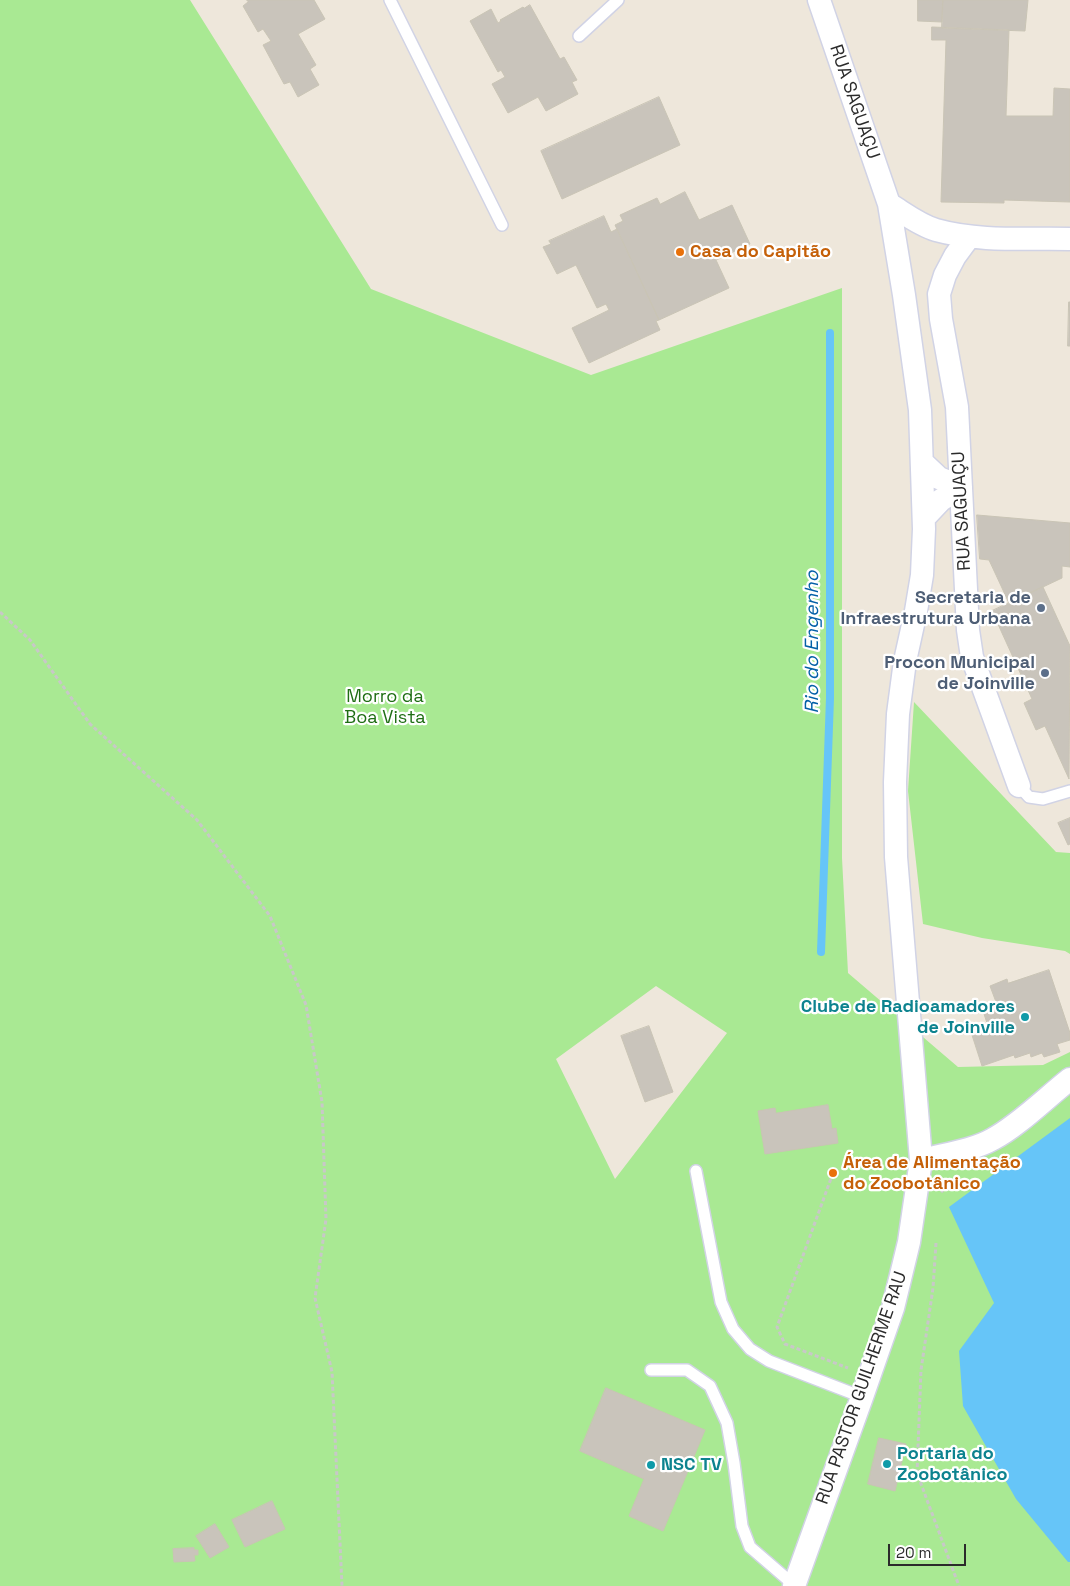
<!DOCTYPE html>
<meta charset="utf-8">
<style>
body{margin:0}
#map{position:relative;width:1070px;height:1586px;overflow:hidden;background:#eee7db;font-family:"Space Grotesk",sans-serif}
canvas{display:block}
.scale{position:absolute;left:888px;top:1544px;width:78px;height:22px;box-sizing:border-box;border:2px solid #2b2b2b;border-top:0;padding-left:6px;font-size:15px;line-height:18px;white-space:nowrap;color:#2b2b2b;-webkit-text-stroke:4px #fff;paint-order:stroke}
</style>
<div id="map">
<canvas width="1070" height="1586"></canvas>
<div class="scale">20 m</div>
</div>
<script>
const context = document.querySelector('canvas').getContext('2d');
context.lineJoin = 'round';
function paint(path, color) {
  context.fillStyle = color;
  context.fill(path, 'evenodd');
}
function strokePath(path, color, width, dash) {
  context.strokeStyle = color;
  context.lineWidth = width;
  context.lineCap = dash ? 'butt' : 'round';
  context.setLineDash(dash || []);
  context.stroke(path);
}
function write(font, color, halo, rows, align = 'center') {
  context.font = font + ' "Space Grotesk",sans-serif';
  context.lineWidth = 4.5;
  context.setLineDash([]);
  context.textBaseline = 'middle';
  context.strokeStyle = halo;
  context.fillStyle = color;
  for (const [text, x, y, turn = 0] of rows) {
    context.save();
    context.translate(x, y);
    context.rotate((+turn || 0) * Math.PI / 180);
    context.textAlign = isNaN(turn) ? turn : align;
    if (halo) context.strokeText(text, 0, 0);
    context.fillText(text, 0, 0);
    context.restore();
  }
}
const green = new Path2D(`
 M 0,0 L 190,0 L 371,289 L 591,375 L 842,288 L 842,858 L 848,973 L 958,1067 L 1043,1065 L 1070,1052 L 1070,1586 L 0,1586 ZM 656,986 L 727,1033 L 615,1179 L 556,1059 Z
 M 914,702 L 1056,852 L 1070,853 L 1070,954 L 1065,951 L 982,938 L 923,924 L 908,791 Z`);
const water = new Path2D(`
 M 1070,1118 L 1070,1562 L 1068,1562 L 1016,1499 L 963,1406 L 959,1351 L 994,1303 L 949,1207 Z`);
const stream = new Path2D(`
 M 821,952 L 830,698 L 830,333`);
const building = new Path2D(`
 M 247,0 L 314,0 L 325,19 L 298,34 L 316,65 L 310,69 L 319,85 L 298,97 L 290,82 L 284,84 L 263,45 L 271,41 L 263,29 L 258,32 L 243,6 L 248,2 Z
 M 918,0 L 943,0 L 942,22 L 918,21 Z
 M 943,0 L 1028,0 L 1025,31 L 942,28 Z
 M 530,5 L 560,59 L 564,57 L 577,80 L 572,82 L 578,94 L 546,111 L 538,97 L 508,113 L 492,84 L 505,77 L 501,70 L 498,72 L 470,21 L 491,9 L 498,23 L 501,21 L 500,20 L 523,7 L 524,8 Z
 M 932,27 L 1009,30 L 1006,116 L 1053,116 L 1054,88 L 1070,89 L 1070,202 L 1004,200 L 1004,203 L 941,202 L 946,40 L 932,40 Z
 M 659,97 L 680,145 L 562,199 L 541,151 Z
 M 685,192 L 699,220 L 732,205 L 750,244 L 716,260 L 729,288 L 659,320 L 615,225 L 623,221 L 620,215 L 657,198 L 660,204 Z
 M 604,216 L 611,232 L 617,229 L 659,320 L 656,321 L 660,330 L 589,363 L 572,328 L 609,310 L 606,304 L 597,308 L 576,265 L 557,274 L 543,247 L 551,244 L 549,241 Z
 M 1069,302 L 1070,302 L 1070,346 L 1068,346 Z
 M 977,515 L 1070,523 L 1070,567 L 1062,566 L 1062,578 L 1009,603 L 989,560 L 980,559 Z
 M 1043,587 L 1070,646 L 1069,779 L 1045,726 L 1036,730 L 1024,703 L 1032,699 L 992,611 Z
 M 1070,818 L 1070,844 L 1068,845 L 1058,823 Z
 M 1049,970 L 1070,1033 L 1070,1040 L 1057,1044 L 1060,1052 L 1044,1057 L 1042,1053 L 1031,1057 L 1030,1053 L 1015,1058 L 1014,1055 L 982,1066 L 971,1032 L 988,1026 L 982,1008 L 996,1002 L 990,986 L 1007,979 L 1008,983 Z
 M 649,1026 L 673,1092 L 645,1102 L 621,1036 Z
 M 828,1105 L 832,1129 L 836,1128 L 838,1143 L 765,1154 L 758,1111 L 775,1108 L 776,1113 Z
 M 606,1388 L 705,1430 L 663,1531 L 629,1516 L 644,1479 L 580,1451 Z
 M 879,1438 L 906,1444 L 895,1491 L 868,1484 Z
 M 272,1501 L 285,1529 L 245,1547 L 232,1520 Z
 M 215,1524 L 229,1547 L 210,1558 L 196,1536 Z
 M 194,1548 L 194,1550 L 198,1550 L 198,1555 L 194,1555 L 195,1561 L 174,1562 L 173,1549 Z`);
const path = new Path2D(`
 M 0,612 L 30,640 L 90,724 L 197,820 L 270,916 L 306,1005 L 322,1102 L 326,1219 L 315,1298 L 332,1372 L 342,1586
 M 833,1173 L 777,1327 L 785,1344 L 848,1368
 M 941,1192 L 959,1177
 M 936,1243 L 933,1288 L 921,1370 L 917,1473 L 959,1586
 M 880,1466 L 917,1473`);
const service = new Path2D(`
 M 390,0 L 502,225
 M 579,36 L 618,0
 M 1019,786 L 1029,797 L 1043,799 L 1070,791
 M 696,1171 L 721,1302 L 733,1329 L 750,1349 L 769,1361 L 862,1397
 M 651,1370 L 687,1370 L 710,1386 L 727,1423 L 734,1463 L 742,1526 L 750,1547 L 794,1585`);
const minor = new Path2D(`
 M 889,204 C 904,213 919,225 936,230 C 979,242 1026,238 1070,239
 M 969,237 L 955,256 L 945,275 L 939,294 L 941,319 L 957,407 L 968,630 L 972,657 L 1019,786
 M 922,462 L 939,478 L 961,487
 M 924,518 L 941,500 L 961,487
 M 921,1160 C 944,1154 972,1151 993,1139 C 1018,1126 1047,1097 1070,1079
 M 794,1586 L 862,1397 L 893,1308 L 909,1242 L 921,1160 L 896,857 L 895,782 L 898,714 L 905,661 L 916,611 L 922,575 L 924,529 L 920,410 L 904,295 L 889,204 L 819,0`);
const markers = [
 [680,252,5,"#e8710a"],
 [1041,608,5,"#5c6f8a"],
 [1045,673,5,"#5c6f8a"],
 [1025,1017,5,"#0f9aa8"],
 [833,1173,5,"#e8710a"],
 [887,1464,5,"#0f9aa8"],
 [651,1465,5,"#0f9aa8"]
];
const streetNames = [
 ["RUA SAGUAÇU",854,102,71],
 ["RUA SAGUAÇU",962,511,-93],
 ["RUA PASTOR GUILHERME RAU",862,1388,-71]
];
const foodNames = [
 ["Casa do Capitão",690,252],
 ["Área de Alimentação",843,1163],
 ["do Zoobotânico",843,1184]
];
const serviceNames = [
 ["Secretaria de",1031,598],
 ["Infraestrutura Urbana",1031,619],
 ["Procon Municipal",1035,663],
 ["de Joinville",1035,684]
];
const parkNames = [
 ["Morro da",385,697],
 ["Boa Vista",385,718]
];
const cultureNames = [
 ["Clube de Radioamadores",1015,1007,"right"],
 ["de Joinville",1015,1028,"right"],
 ["Portaria do",897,1454],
 ["Zoobotânico",897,1475],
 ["NSC TV",661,1465]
];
const waterNames = [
 ["Rio do Engenho",813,642,-90]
];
paint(green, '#a9e993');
paint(water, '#66c5f8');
strokePath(stream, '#66c5f8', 8);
paint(building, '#c9c4bb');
strokePath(building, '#c9c4b5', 1);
strokePath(service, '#d1d3e5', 14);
strokePath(minor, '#d1d3e5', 25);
strokePath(path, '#c8c8c8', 3, [4, 2.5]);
strokePath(service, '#fff', 11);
strokePath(minor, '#fff', 22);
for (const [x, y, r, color] of markers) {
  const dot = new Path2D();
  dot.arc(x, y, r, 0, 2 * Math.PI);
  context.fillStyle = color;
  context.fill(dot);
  strokePath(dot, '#fff', 2);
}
write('18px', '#2b2b2b', '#fff', streetNames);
write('bold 18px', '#c56008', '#fff', foodNames, 'left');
write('bold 18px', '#4e5e75', '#fff', serviceNames, 'right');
write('18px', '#1f6e14', '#fff', parkNames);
write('bold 18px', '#0d838f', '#fff', cultureNames, 'left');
write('italic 19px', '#0360a7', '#fff', waterNames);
</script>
